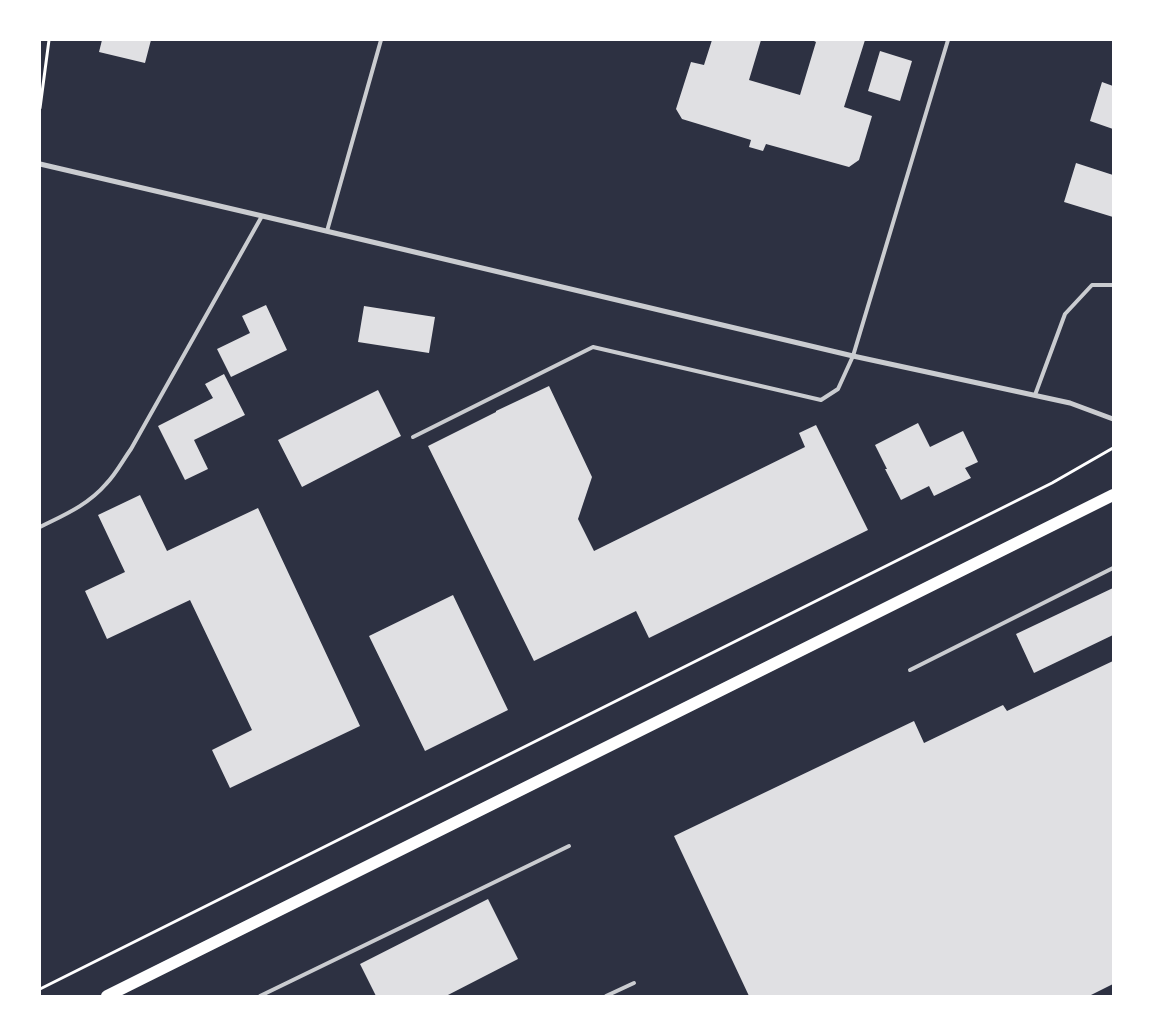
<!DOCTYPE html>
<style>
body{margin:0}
#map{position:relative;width:1153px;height:1036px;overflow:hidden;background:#2d3142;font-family:"DejaVu Sans",sans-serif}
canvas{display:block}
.frame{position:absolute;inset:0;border:41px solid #fff;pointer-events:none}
</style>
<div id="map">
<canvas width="1153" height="1036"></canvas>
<div class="frame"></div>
</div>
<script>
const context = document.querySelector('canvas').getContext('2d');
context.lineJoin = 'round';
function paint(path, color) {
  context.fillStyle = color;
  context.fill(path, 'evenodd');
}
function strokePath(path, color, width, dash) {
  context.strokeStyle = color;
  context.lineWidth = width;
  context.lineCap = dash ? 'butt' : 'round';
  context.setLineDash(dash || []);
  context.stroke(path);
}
const building = new Path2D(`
 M 102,40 L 151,40 L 145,63 L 99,52 Z
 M 712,40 L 761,40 L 749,80 L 800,95 L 816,42 L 812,40 L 865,40 L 844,107 L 872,116 L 859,160 L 849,167 L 766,144 L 763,151 L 749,147 L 751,140 L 682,119 L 676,109 L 691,62 L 704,65 Z
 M 880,51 L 912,61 L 900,101 L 868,91 Z
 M 1102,82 L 1113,86 L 1113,129 L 1090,121 Z
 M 1076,163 L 1113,175 L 1113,217 L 1064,202 Z
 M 266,305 L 287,350 L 231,377 L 217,349 L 250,333 L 242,316 Z
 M 364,306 L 435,317 L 429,353 L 358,342 Z
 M 224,374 L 245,415 L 194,440 L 208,469 L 185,480 L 158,426 L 213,398 L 205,384 Z
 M 549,386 L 592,477 L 578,519 L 594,551 L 805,447 L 799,433 L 816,425 L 868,530 L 649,638 L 636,611 L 534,661 L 428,446 L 496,412 L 496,411 Z
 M 378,390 L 401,436 L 302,487 L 278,440 Z
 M 918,423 L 930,447 L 963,431 L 978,462 L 965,468 L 971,478 L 934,496 L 929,486 L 901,500 L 885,469 L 887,469 L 875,445 Z
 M 140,495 L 167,551 L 258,508 L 360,726 L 230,788 L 212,750 L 252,730 L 190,600 L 107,639 L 85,591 L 125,572 L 98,515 Z
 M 1113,588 L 1113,635 L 1034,673 L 1016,634 Z
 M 453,595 L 508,710 L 425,751 L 369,636 Z
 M 1113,661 L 1113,984 L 1089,996 L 749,996 L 674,836 L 914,721 L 924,743 L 1003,705 L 1007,711 Z
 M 488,899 L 518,959 L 446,996 L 376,996 L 360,964 Z`);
const path = new Path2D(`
 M 40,108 L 49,40
 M 40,989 L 1052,483 L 1113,448`);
const service = new Path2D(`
 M 327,231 L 381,40
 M 1035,395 L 1065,314 L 1092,285 L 1113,285
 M 413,437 L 593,347 L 821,400 L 838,389 L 853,356 L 948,40
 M 40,527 C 64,515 88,505 106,484 C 116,474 123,460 131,449 L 262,216
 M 910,670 L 1113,568
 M 260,996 L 569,846
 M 606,996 L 634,983`);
const minor = new Path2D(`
 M 40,164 L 288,222 L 853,356 L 1070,403 L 1113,419`);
const primary = new Path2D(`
 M 107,996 L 1113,495`);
paint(building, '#e0e0e3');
strokePath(path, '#fff', 3);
strokePath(service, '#caccd0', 4);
strokePath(minor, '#caccd0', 5);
strokePath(primary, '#fff', 12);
</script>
